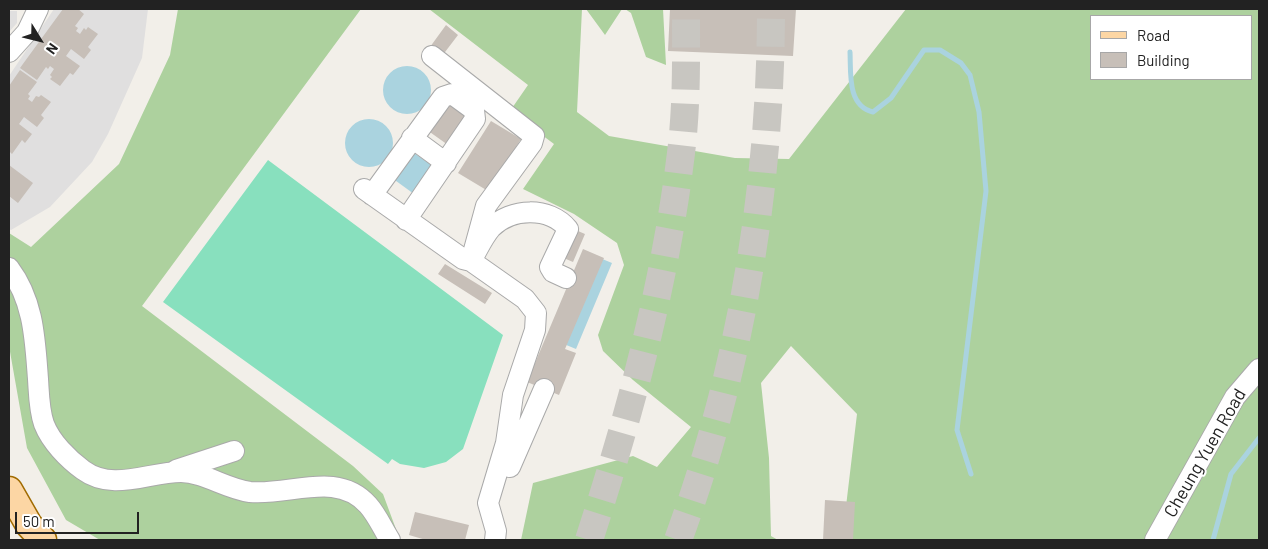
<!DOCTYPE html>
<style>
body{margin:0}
#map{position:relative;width:1268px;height:549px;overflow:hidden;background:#f2efe9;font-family:Barlow,sans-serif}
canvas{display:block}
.frame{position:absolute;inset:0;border:10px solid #222;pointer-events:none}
.legend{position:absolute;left:1090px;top:15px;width:162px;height:65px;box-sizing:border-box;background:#fff;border:1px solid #a7a7a7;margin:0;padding:6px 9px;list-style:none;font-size:15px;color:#222}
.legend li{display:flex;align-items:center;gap:10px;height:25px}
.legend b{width:25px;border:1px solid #a7a7a7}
.north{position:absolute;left:15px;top:15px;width:50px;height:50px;-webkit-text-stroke:4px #fff;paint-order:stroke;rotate:126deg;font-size:14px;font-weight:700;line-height:20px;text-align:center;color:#222}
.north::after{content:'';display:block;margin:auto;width:18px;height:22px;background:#222;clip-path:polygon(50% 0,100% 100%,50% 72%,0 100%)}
.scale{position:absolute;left:15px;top:512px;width:124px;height:22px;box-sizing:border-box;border:2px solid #222;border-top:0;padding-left:6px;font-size:15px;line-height:18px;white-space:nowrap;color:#222;-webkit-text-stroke:4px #fff;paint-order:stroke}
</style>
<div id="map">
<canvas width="1268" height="549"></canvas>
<div class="frame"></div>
<ul class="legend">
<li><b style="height:6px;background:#fcd6a4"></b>Road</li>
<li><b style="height:14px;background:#c7bfb8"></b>Building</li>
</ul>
<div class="north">N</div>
<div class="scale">50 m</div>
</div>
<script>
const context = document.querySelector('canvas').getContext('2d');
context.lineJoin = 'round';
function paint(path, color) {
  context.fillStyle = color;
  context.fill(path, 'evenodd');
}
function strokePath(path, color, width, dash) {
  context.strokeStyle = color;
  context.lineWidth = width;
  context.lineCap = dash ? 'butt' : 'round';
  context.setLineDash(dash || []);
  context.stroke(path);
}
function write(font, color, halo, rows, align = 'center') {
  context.font = font + ' Barlow,sans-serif';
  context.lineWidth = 4;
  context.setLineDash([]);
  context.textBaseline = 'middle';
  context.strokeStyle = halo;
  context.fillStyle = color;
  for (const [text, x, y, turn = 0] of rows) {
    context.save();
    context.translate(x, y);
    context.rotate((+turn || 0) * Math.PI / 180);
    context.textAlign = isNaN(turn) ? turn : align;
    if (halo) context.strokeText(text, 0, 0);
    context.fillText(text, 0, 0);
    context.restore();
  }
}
const residential = new Path2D(`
 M 54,9 L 148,9 L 142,58 L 108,134 L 92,162 L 50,207 L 11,230 L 9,229 L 9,76 Z
 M 9,11 L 17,11 L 17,23 L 9,32 Z`);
const forest = new Path2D(`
 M 178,9 L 361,9 L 142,306 L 353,466 L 383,494 L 400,540 L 100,540 L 66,520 L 27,448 L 9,346 L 9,233 L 31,247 L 119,164 L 170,55 Z
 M 429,9 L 582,9 L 577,112 L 609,136 L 735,158 L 789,159 L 906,9 L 1259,9 L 1259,540 L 842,540 L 857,414 L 791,346 L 761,383 L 769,458 L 771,536 L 778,540 L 521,540 L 533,483 L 633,456 L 657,467 L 691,427 L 633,380 L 603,351 L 598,335 L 624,265 L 617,243 L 574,214 L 523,189 L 554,144 L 510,111 L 528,85 ZM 1092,16 L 1252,16 L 1252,79 L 1092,79 Z
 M 586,9 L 622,9 L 605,35 Z
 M 625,9 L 663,9 L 666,65 L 646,57 L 631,13 Z`);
const pitch = new Path2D(`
 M 268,160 L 503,335 L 463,449 L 446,462 L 424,468 L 400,464 L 392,459 L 388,464 L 163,302 Z`);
const water = new Path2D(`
 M383 90a24 24 0 1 1 48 0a24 24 0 1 1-48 0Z
 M345 143a24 24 0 1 1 48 0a24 24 0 1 1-48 0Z
 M 411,151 L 433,166 L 414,194 L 392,178 Z
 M 595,256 L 612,263 L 576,349 L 559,342 Z`);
const stream = new Path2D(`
 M 850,52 C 851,73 847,106 873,112 L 891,98 L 924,50 L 940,50 L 961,63 L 970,75 L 979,112 L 986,191 L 957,430 L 971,474
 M 1213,540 L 1231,474 L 1259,438`);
const building = new Path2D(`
 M 63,9 L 78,9 L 84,14 L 75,26 L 78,28 L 76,31 L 80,34 L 84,28 L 86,30 L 88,27 L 98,34 L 88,47 L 91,50 L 84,59 L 71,49 L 66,56 L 80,66 L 73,75 L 70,73 L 60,86 L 50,79 L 52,77 L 50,75 L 54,69 L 50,66 L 48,69 L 46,67 L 37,80 L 20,68 Z
 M 670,9 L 796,9 L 793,56 L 668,51 Z
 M 446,25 L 458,35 L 442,56 L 430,47 Z
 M 20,70 L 37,82 L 28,94 L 30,96 L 28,99 L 32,102 L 36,96 L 39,97 L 41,95 L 51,102 L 41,115 L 44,118 L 37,127 L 24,117 L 19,124 L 32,134 L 25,143 L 22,140 L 12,154 L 9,151 L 9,86 Z
 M 450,97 L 471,112 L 448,145 L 427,130 Z
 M 491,121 L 521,139 L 488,191 L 458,173 Z
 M 9,165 L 33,183 L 18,203 L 9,196 Z
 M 571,228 L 585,234 L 573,262 L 559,256 Z
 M 583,249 L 604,258 L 565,349 L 576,353 L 559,395 L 527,382 Z
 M 445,264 L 492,293 L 485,304 L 438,274 Z
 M 825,500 L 855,502 L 853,540 L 823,540 Z
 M 415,512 L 469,525 L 465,540 L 426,540 L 409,535 Z`);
const highwayTunnel = new Path2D(`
 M 589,540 C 630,413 665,286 681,153 C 687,105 686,57 686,9
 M 678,540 C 740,371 771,189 771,9`);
const minor = new Path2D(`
 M 9,52 L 27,32 L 38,9
 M 432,56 L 534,136 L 532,143 L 486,206 L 471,261 L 525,299 L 536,313 L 535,330 L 513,395 L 506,443 L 488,503 L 496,531 L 495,540
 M 412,138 L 446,163
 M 364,189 L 463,259 L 471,261 C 477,251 483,237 491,228 C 511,208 549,206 568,229 L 550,267 L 553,272 L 566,278
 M 372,195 L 443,97 L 452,94 L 474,110 L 475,119 L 406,220
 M 9,268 C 34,301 35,340 38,379 C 39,394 39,410 44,424 C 51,442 68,459 83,470 C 113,492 148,472 181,472 C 204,472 226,489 250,492 C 290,496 337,470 368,505 C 377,515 383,529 390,540
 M 510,467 L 544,389
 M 176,470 L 234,451
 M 1155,540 L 1235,397 L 1259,369`);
const major = new Path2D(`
 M 9,490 L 29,525 L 43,540`);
const streetNames = [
 ["Cheung Yuen Road",1205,453,-60]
];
paint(residential, '#e0dfdf');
paint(forest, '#add19e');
paint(pitch, '#88e0be');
paint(water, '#aad3df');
strokePath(stream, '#aad3df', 5);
paint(building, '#c7bfb8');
strokePath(highwayTunnel, '#c8c6c1', 28, [28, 14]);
strokePath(minor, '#a9a9a9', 22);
strokePath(major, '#a06b00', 29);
strokePath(minor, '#fff', 20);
strokePath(major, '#fcd6a4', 26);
write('18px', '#222', '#fff', streetNames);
</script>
